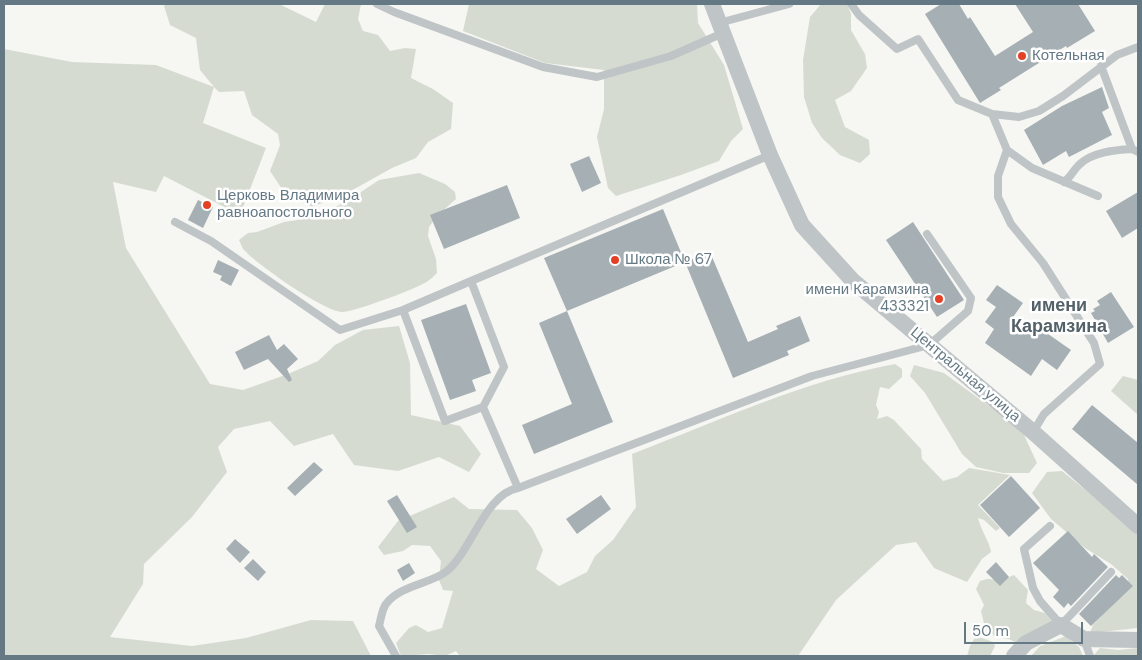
<!DOCTYPE html>
<meta charset="utf-8">
<style>
body{margin:0}
#map{position:relative;width:1142px;height:660px;overflow:hidden;background:#f6f6f2;font-family:"DM Sans",sans-serif}
canvas{display:block}
.frame{position:absolute;inset:0;border:5px solid #657984;pointer-events:none}
.scale{position:absolute;left:964px;top:622px;width:119px;height:22px;box-sizing:border-box;border:2px solid #657984;border-top:0;padding-left:6px;font-size:15px;line-height:18px;white-space:nowrap;color:#657984;-webkit-text-stroke:4px #fff;paint-order:stroke}
</style>
<div id="map">
<canvas width="1142" height="660"></canvas>
<div class="frame"></div>
<div class="scale">50 m</div>
</div>
<script>
const context = document.querySelector('canvas').getContext('2d');
context.lineJoin = 'round';
function paint(path, color) {
  context.fillStyle = color;
  context.fill(path, 'evenodd');
}
function strokePath(path, color, width, dash) {
  context.strokeStyle = color;
  context.lineWidth = width;
  context.lineCap = dash ? 'butt' : 'round';
  context.setLineDash(dash || []);
  context.stroke(path);
}
function write(font, color, halo, rows, align = 'center') {
  context.font = font + ' "DM Sans",sans-serif';
  context.lineWidth = 5;
  context.setLineDash([]);
  context.textBaseline = 'middle';
  context.strokeStyle = halo;
  context.fillStyle = color;
  for (const [text, x, y, turn = 0] of rows) {
    context.save();
    context.translate(x, y);
    context.rotate((+turn || 0) * Math.PI / 180);
    context.textAlign = isNaN(turn) ? turn : align;
    if (halo) context.strokeText(text, 0, 0);
    context.fillText(text, 0, 0);
    context.restore();
  }
}
const green = new Path2D(`
 M 166,4 L 279,4 L 316,22 L 325,4 L 361,4 L 358,19 L 363,31 L 378,35 L 390,51 L 405,48 L 416,49 L 411,78 L 433,89 L 453,103 L 451,129 L 428,142 L 416,158 L 392,168 L 349,192 L 312,207 L 284,192 L 270,171 L 280,145 L 278,134 L 252,115 L 244,91 L 219,92 L 214,87 L 203,123 L 266,148 L 240,215 L 164,176 L 156,192 L 113,182 L 126,248 L 210,384 L 243,390 L 288,374 L 318,361 L 335,345 L 363,330 L 399,326 L 410,363 L 411,415 L 460,426 L 481,454 L 469,472 L 439,457 L 398,471 L 354,465 L 333,434 L 294,446 L 270,421 L 234,429 L 218,447 L 227,472 L 192,517 L 144,564 L 143,584 L 110,637 L 192,646 L 246,638 L 311,620 L 353,621 L 371,656 L 4,656 L 4,49 L 72,62 L 156,65 L 214,87 L 200,70 L 196,38 L 170,25 L 164,6 Z
 M 469,4 L 697,4 L 698,23 L 724,65 L 743,129 L 731,141 L 719,161 L 681,175 L 616,196 L 608,188 L 597,137 L 604,109 L 604,70 L 545,63 L 463,31 Z
 M 821,4 L 847,4 L 851,14 L 851,30 L 865,54 L 867,68 L 851,91 L 835,100 L 845,127 L 869,140 L 870,154 L 860,163 L 840,155 L 822,138 L 812,123 L 804,97 L 803,60 L 810,17 Z
 M 419,173 L 445,184 L 455,192 L 456,199 L 437,216 L 429,227 L 428,236 L 436,259 L 437,273 C 434,276 431,279 428,281 C 419,288 352,313 341,312 C 321,309 259,266 244,250 C 242,248 241,244 239,240 L 248,233 L 257,232 L 284,222 L 318,217 L 355,196 L 379,180 Z
 M 895,364 L 902,369 L 902,377 L 889,389 L 880,387 L 876,405 L 879,412 L 877,419 L 887,416 L 894,420 L 921,449 L 922,459 L 943,481 L 957,477 L 969,468 L 1010,475 L 978,505 L 1000,528 L 996,531 L 984,520 L 978,518 C 980,528 990,543 991,552 L 982,559 L 967,582 L 934,568 L 916,542 L 896,545 L 836,600 L 798,656 L 460,656 L 456,651 L 445,656 L 429,654 L 401,656 L 396,643 L 409,628 L 416,625 L 428,632 L 442,628 L 453,591 L 443,590 L 439,580 L 441,561 L 430,546 L 412,545 L 403,551 L 384,555 L 378,547 L 398,521 L 454,497 L 469,509 L 517,510 L 532,528 L 543,550 L 536,569 L 559,586 L 587,572 L 595,556 L 613,540 L 636,507 L 632,454 C 718,421 803,381 895,364 Z
 M 914,365 L 944,373 L 1007,419 L 1024,435 L 1037,463 L 1029,473 L 1003,473 L 976,467 L 962,454 L 925,393 L 910,376 Z
 M 1123,376 L 1138,380 L 1138,415 L 1111,391 Z
 M 1062,471 L 1138,532 L 1138,628 L 1090,633 L 1093,625 L 1129,586 L 1128,579 L 1111,564 L 1085,548 L 1051,519 L 1032,493 L 1047,472 Z
 M 1014,575 L 1028,590 L 1026,603 L 1034,610 L 1045,613 L 1053,622 L 1018,644 L 1009,639 L 995,637 L 984,623 L 981,611 L 984,605 L 976,589 L 980,581 L 987,579 L 1002,580 Z
 M 1066,636 L 1079,647 L 1083,656 L 1031,656 L 1040,646 Z
 M 982,638 L 993,642 L 995,646 L 990,656 L 967,656 L 970,646 L 974,639 Z
 M 1100,648 L 1118,650 L 1138,648 L 1138,656 L 1093,656 Z`);
const building = new Path2D(`
 M 941,4 L 959,4 L 968,19 L 970,17 L 995,56 L 1033,32 L 1015,4 L 1078,4 L 1095,31 L 1067,48 L 1066,46 L 999,88 L 1001,90 L 980,103 L 925,14 Z
 M 1102,87 L 1109,108 L 1102,112 L 1112,135 L 1069,157 L 1066,151 L 1043,165 L 1024,130 L 1062,106 Z
 M 589,156 L 601,183 L 582,192 L 570,164 Z
 M 507,185 L 520,218 L 444,249 L 430,215 Z
 M 1138,192 L 1138,228 L 1122,238 L 1106,211 Z
 M 198,200 L 213,207 L 203,228 L 188,220 Z
 M 663,209 L 685,262 L 567,311 L 544,258 Z
 M 913,222 L 964,300 L 937,317 L 886,240 Z
 M 710,252 L 748,342 L 778,329 L 776,326 L 800,316 L 810,341 L 787,351 L 789,355 L 733,378 L 685,262 Z
 M 218,260 L 239,270 L 231,286 L 220,280 L 222,276 L 213,272 Z
 M 997,285 L 1023,303 L 1011,320 L 1034,337 L 1041,329 L 1071,350 L 1057,370 L 1042,359 L 1031,376 L 985,343 L 994,329 L 985,322 L 996,307 L 986,300 Z
 M 1111,292 L 1134,327 L 1108,343 L 1091,313 L 1095,311 L 1093,309 L 1100,305 L 1097,301 Z
 M 466,304 L 491,373 L 472,380 L 476,391 L 450,400 L 421,320 Z
 M 567,311 L 613,422 L 534,454 L 522,425 L 572,404 L 539,323 Z
 M 269,335 L 277,350 L 284,344 L 298,359 L 287,369 L 292,380 L 289,382 L 268,359 L 244,370 L 235,352 Z
 M 1092,405 L 1138,443 L 1138,485 L 1072,429 Z
 M 314,462 L 323,470 L 295,496 L 287,488 Z
 M 1011,476 L 1040,508 L 1009,537 L 980,505 Z
 M 397,495 L 417,527 L 407,533 L 387,501 Z
 M 601,495 L 611,509 L 577,534 L 566,519 Z
 M 1068,531 L 1092,557 L 1094,554 L 1108,567 L 1071,606 L 1068,603 L 1064,608 L 1053,597 L 1059,590 L 1033,563 Z
 M 235,539 L 250,552 L 240,563 L 226,549 Z
 M 253,559 L 266,572 L 258,581 L 244,568 Z
 M 996,562 L 1009,577 L 1000,586 L 986,572 Z
 M 409,563 L 415,573 L 403,581 L 397,570 Z
 M 1116,575 L 1119,578 L 1122,575 L 1133,586 L 1091,626 L 1079,614 Z`);
const service = new Path2D(`
 M 377,4 L 394,12 L 543,67 L 597,77 L 671,56 L 723,33
 M 851,4 L 859,15 L 897,49 L 918,39 L 958,100 L 992,114 L 1007,150 L 1032,168 L 1098,196
 M 719,23 L 789,4
 M 1101,66 L 1132,149 L 1138,152
 M 992,114 L 1019,117 L 1039,111 L 1063,96 L 1117,55 L 1138,47
 M 1007,150 L 998,176 L 998,197 L 1011,224 L 1043,263 L 1094,343 L 1100,364 L 1044,414 L 1033,432
 M 770,155 L 471,281 L 504,367 L 483,407 L 518,488 L 812,376 L 929,345 L 968,311 L 971,298 L 927,234
 M 1064,182 C 1071,177 1074,169 1080,164 C 1093,152 1115,150 1132,149
 M 175,222 L 211,241 L 340,330 L 403,310 L 471,281
 M 403,310 L 445,421 L 483,407
 M 1050,526 L 1024,549 L 1033,588 L 1040,601 L 1061,625 L 1111,572
 M 1084,639 L 1090,656
 M 396,656 L 379,626 C 381,619 382,609 386,604 C 400,585 431,584 447,571 C 472,550 485,494 518,488`);
const minor = new Path2D(`
 M 712,4 L 770,155 L 802,225 L 853,281 L 1033,432 L 1138,526
 M 1014,656 L 1026,643 L 1061,625 L 1084,639 L 1138,640`);
const markers = [
 [1022,56,5,"#e34026"],
 [207,205,5,"#e34026"],
 [615,260,5,"#e34026"],
 [939,299,5,"#e34026"]
];
const poiNames = [
 ["Котельная",1032,56],
 ["Церковь Владимира",217,196],
 ["равноапостольного",217,213],
 ["Школа № 67",625,260],
 ["имени Карамзина",929,290,"right"],
 ["433321",929,307,"right"]
];
const streetNames = [
 ["Центральная улица",965,375,40]
];
const quarterNames = [
 ["имени",1059,306],
 ["Карамзина",1059,327]
];
paint(green, '#d6dbd2');
paint(building, '#a6b0b4');
strokePath(service, '#bfc4c7', 8);
strokePath(minor, '#bfc4c7', 16);
for (const [x, y, r, color] of markers) {
  const dot = new Path2D();
  dot.arc(x, y, r, 0, 2 * Math.PI);
  context.fillStyle = color;
  context.fill(dot);
  strokePath(dot, '#fff', 2);
}
write('15px', '#657984', '#fff', poiNames, 'left');
write('15px', '#657984', '#fff', streetNames);
write('bold 18px', '#536169', '#fff', quarterNames);
</script>
